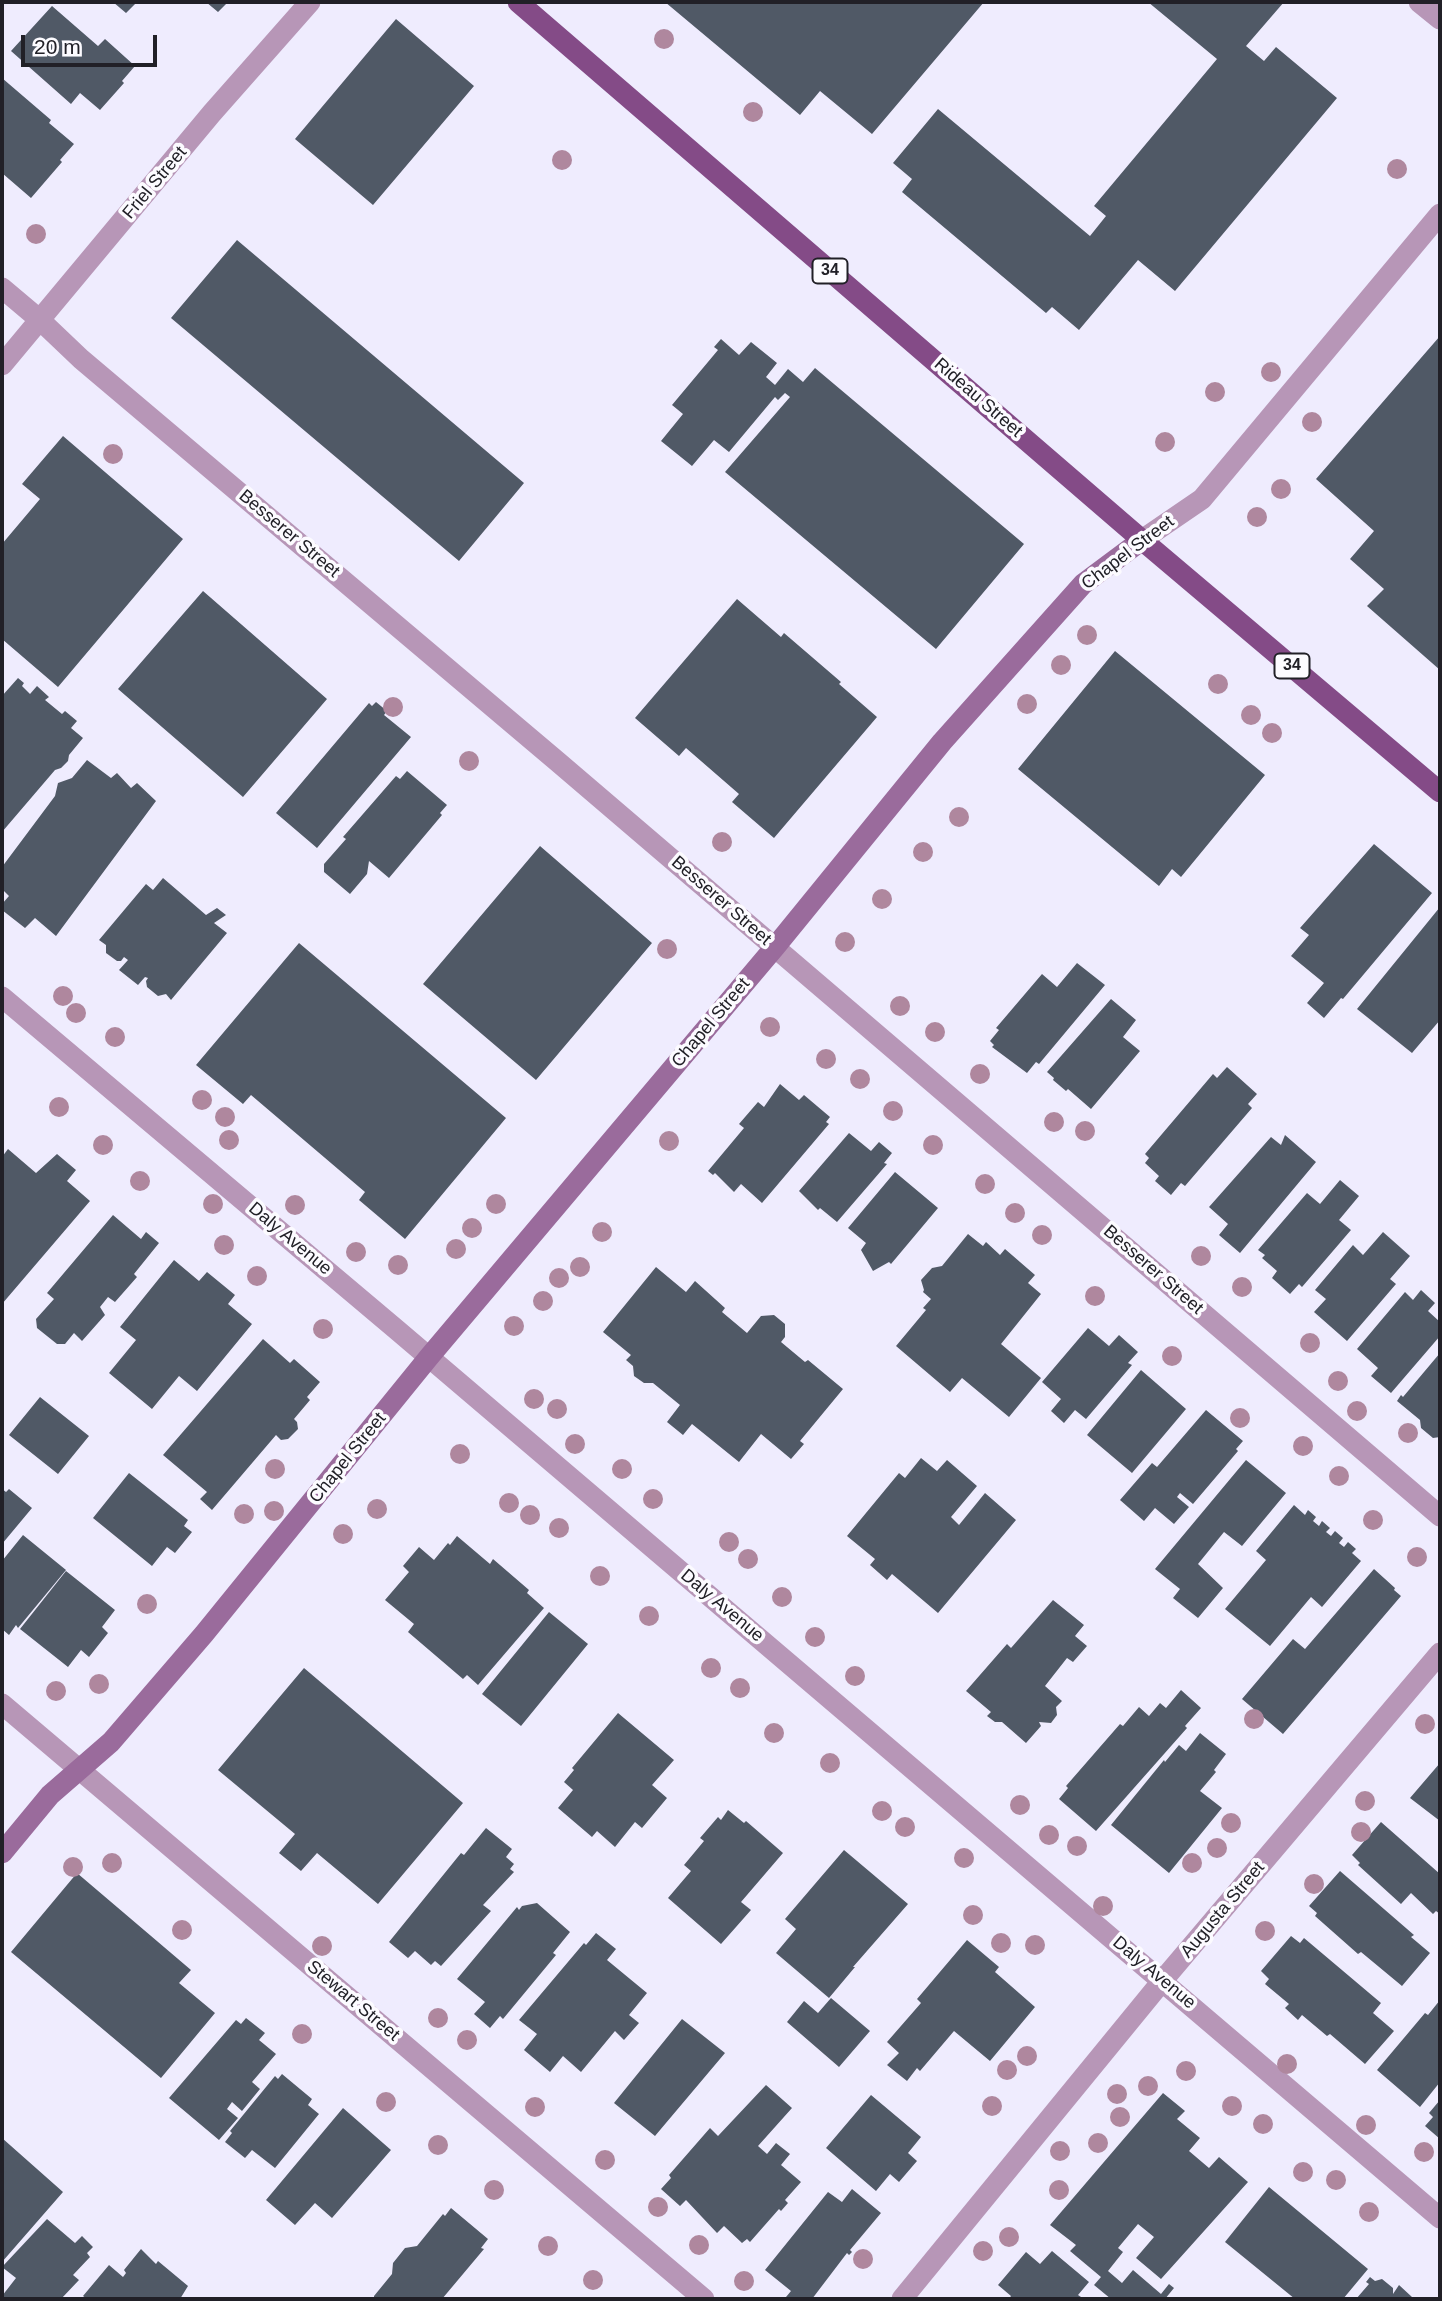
<!DOCTYPE html>
<style>
body{margin:0}
#map{position:relative;width:1442px;height:2301px;overflow:hidden;background:#efecfe;font-family:Helvetica,sans-serif}
canvas{display:block}
.frame{position:absolute;inset:0;border:4px solid #212027;pointer-events:none}
.scale{position:absolute;left:21px;top:35px;width:136px;height:32px;box-sizing:border-box;border:4px solid #212027;border-top:0;padding-left:9px;font-size:21px;line-height:24px;white-space:nowrap;color:#212027;-webkit-text-stroke:5px #fcfbff;paint-order:stroke}
</style>
<div id="map">
<canvas width="1442" height="2301"></canvas>
<div class="frame"></div>
<div class="scale">20 m</div>
</div>
<script>
const context = document.querySelector('canvas').getContext('2d');
context.lineJoin = 'round';
function paint(path, color) {
  context.fillStyle = color;
  context.fill(path, 'evenodd');
}
function strokePath(path, color, width, dash) {
  context.strokeStyle = color;
  context.lineWidth = width;
  context.lineCap = dash ? 'butt' : 'round';
  context.setLineDash(dash || []);
  context.stroke(path);
}
function write(font, color, halo, rows, align = 'center') {
  context.font = font + ' Helvetica,sans-serif';
  context.lineWidth = 7;
  context.setLineDash([]);
  context.textBaseline = 'middle';
  context.strokeStyle = halo;
  context.fillStyle = color;
  for (const [text, x, y, turn = 0] of rows) {
    context.save();
    context.translate(x, y);
    context.rotate((+turn || 0) * Math.PI / 180);
    context.textAlign = isNaN(turn) ? turn : align;
    if (halo) context.strokeText(text, 0, 0);
    context.fillText(text, 0, 0);
    context.restore();
  }
}
const building = new Path2D(`
 M 113,2 L 137,2 L 126,13 Z
 M 206,2 L 228,2 L 218,12 Z
 M 665,2 L 984,2 L 872,134 L 820,91 L 800,115 Z
 M 1148,2 L 1284,2 L 1246,46 L 1264,61 L 1276,47 L 1337,98 L 1175,291 L 1138,260 L 1079,330 L 1052,307 L 1046,313 L 902,192 L 912,179 L 893,163 L 938,109 L 1090,236 L 1106,216 L 1094,206 L 1217,59 Z
 M 52,6 L 98,46 L 105,39 L 135,66 L 122,81 L 124,83 L 100,110 L 80,93 L 71,104 L 11,51 Z
 M 396,19 L 474,86 L 373,205 L 295,139 Z
 M 2,78 L 51,120 L 49,123 L 74,144 L 60,160 L 62,162 L 31,198 L 2,173 Z
 M 237,240 L 524,483 L 459,561 L 171,318 Z
 M 1440,336 L 1440,670 L 1367,606 L 1384,589 L 1350,559 L 1374,531 L 1316,479 Z
 M 721,339 L 739,355 L 751,342 L 777,363 L 766,377 L 775,385 L 788,369 L 803,382 L 815,368 L 1024,544 L 936,649 L 725,472 L 790,397 L 785,393 L 778,400 L 775,397 L 729,452 L 714,440 L 692,466 L 661,441 L 683,414 L 672,405 L 718,350 L 714,347 Z
 M 63,436 L 183,539 L 58,687 L 2,639 L 2,544 L 40,499 L 22,484 Z
 M 203,591 L 327,699 L 243,797 L 118,689 Z
 M 737,599 L 781,637 L 784,633 L 841,682 L 839,684 L 877,717 L 774,838 L 732,802 L 739,794 L 686,748 L 679,756 L 635,718 Z
 M 1115,651 L 1265,775 L 1181,877 L 1172,869 L 1159,886 L 1018,769 Z
 M 18,678 L 24,683 L 22,686 L 30,694 L 37,686 L 49,697 L 45,700 L 62,714 L 65,711 L 77,721 L 71,728 L 83,738 L 69,755 L 68,761 L 61,768 L 55,770 L 2,832 L 2,696 Z
 M 376,702 L 387,711 L 384,715 L 411,737 L 317,848 L 276,813 L 369,703 L 372,706 Z
 M 87,760 L 111,778 L 117,773 L 131,788 L 137,783 L 156,801 L 56,936 L 35,918 L 25,928 L 2,910 L 2,904 L 9,896 L 2,889 L 2,867 L 55,796 L 58,783 L 72,778 Z
 M 407,771 L 447,805 L 440,813 L 442,815 L 389,878 L 369,861 L 367,874 L 350,894 L 324,872 L 324,864 L 346,839 L 343,837 L 396,776 L 400,779 Z
 M 1374,844 L 1432,893 L 1343,999 L 1341,998 L 1324,1018 L 1307,1003 L 1324,983 L 1291,956 L 1309,935 L 1300,928 Z
 M 540,846 L 652,943 L 536,1080 L 423,984 Z
 M 163,878 L 206,915 L 217,908 L 226,915 L 214,923 L 227,933 L 171,1000 L 166,994 L 158,996 L 147,987 L 146,981 L 148,978 L 145,977 L 138,985 L 119,970 L 128,960 L 124,957 L 121,961 L 117,961 L 106,953 L 106,945 L 99,940 L 146,884 L 153,890 Z
 M 1440,907 L 1440,1020 L 1412,1053 L 1357,1009 Z
 M 299,943 L 506,1118 L 405,1239 L 359,1200 L 365,1192 L 251,1095 L 243,1104 L 196,1065 Z
 M 1077,963 L 1105,985 L 1039,1064 L 1036,1062 L 1027,1073 L 992,1047 L 994,1045 L 990,1041 L 999,1030 L 996,1028 L 1042,974 L 1057,987 Z
 M 1111,999 L 1136,1020 L 1123,1037 L 1140,1051 L 1091,1109 L 1068,1089 L 1066,1091 L 1053,1080 L 1054,1078 L 1047,1072 Z
 M 1227,1067 L 1257,1094 L 1248,1104 L 1252,1108 L 1185,1186 L 1181,1183 L 1171,1195 L 1155,1181 L 1159,1176 L 1145,1163 L 1149,1158 L 1145,1154 L 1213,1074 L 1217,1078 Z
 M 780,1084 L 799,1100 L 804,1095 L 830,1117 L 826,1122 L 829,1124 L 762,1203 L 741,1184 L 734,1192 L 715,1173 L 713,1175 L 708,1171 L 744,1128 L 739,1124 L 758,1102 L 764,1107 Z
 M 849,1133 L 871,1151 L 879,1142 L 892,1153 L 884,1163 L 887,1164 L 837,1222 L 820,1208 L 818,1210 L 799,1191 Z
 M 1285,1135 L 1316,1162 L 1240,1253 L 1219,1235 L 1228,1224 L 1209,1207 L 1271,1137 L 1281,1145 Z
 M 8,1149 L 36,1173 L 57,1154 L 76,1170 L 67,1181 L 90,1201 L 2,1304 L 2,1157 Z
 M 895,1172 L 938,1208 L 891,1264 L 889,1262 L 873,1271 L 861,1250 L 866,1243 L 848,1228 Z
 M 1340,1180 L 1359,1196 L 1339,1220 L 1351,1230 L 1302,1287 L 1299,1284 L 1290,1294 L 1272,1278 L 1277,1271 L 1262,1258 L 1265,1255 L 1258,1250 L 1307,1193 L 1320,1204 Z
 M 113,1215 L 141,1239 L 146,1232 L 159,1243 L 134,1274 L 137,1277 L 115,1302 L 108,1297 L 100,1307 L 105,1315 L 82,1341 L 74,1333 L 65,1344 L 57,1344 L 37,1328 L 36,1319 L 54,1299 L 47,1293 Z
 M 1383,1232 L 1410,1256 L 1390,1279 L 1396,1284 L 1347,1341 L 1314,1312 L 1326,1299 L 1315,1290 L 1353,1245 L 1363,1255 Z
 M 968,1234 L 983,1246 L 986,1242 L 1000,1255 L 1005,1249 L 1035,1275 L 1028,1283 L 1041,1294 L 1001,1344 L 1041,1378 L 1009,1417 L 962,1378 L 950,1392 L 896,1346 L 926,1310 L 923,1308 L 931,1299 L 923,1292 L 924,1290 L 921,1280 L 932,1268 L 942,1266 Z
 M 174,1260 L 199,1281 L 207,1272 L 235,1295 L 228,1304 L 252,1324 L 197,1391 L 179,1376 L 152,1409 L 109,1373 L 136,1340 L 120,1327 Z
 M 656,1267 L 686,1292 L 695,1281 L 725,1308 L 722,1312 L 747,1333 L 761,1316 L 774,1315 L 785,1324 L 785,1337 L 781,1342 L 805,1362 L 808,1360 L 843,1389 L 800,1441 L 804,1444 L 791,1459 L 761,1434 L 739,1462 L 692,1424 L 683,1435 L 667,1422 L 680,1405 L 653,1383 L 644,1383 L 634,1376 L 633,1366 L 626,1360 L 631,1355 L 603,1332 Z
 M 1421,1290 L 1435,1303 L 1428,1311 L 1440,1322 L 1440,1336 L 1391,1393 L 1371,1376 L 1378,1368 L 1357,1349 L 1405,1292 L 1413,1300 Z
 M 1088,1328 L 1109,1346 L 1119,1335 L 1138,1352 L 1128,1363 L 1132,1365 L 1086,1419 L 1075,1410 L 1064,1423 L 1051,1411 L 1061,1399 L 1042,1382 Z
 M 263,1339 L 290,1363 L 294,1359 L 320,1382 L 307,1397 L 310,1400 L 294,1419 L 297,1422 L 298,1429 L 288,1439 L 281,1440 L 276,1435 L 212,1510 L 200,1499 L 207,1492 L 163,1455 Z
 M 1440,1353 L 1440,1437 L 1433,1438 L 1421,1428 L 1420,1420 L 1397,1401 L 1401,1395 L 1403,1397 Z
 M 1141,1370 L 1186,1409 L 1132,1473 L 1087,1435 Z
 M 40,1397 L 89,1436 L 58,1474 L 9,1435 Z
 M 1206,1410 L 1243,1441 L 1236,1449 L 1238,1451 L 1193,1504 L 1180,1493 L 1177,1497 L 1189,1507 L 1174,1524 L 1155,1508 L 1144,1521 L 1120,1500 L 1152,1463 L 1157,1467 Z
 M 921,1458 L 937,1471 L 947,1460 L 977,1486 L 951,1517 L 959,1525 L 985,1493 L 1016,1520 L 938,1613 L 892,1574 L 887,1580 L 870,1565 L 875,1559 L 847,1536 L 899,1473 L 905,1478 Z
 M 1246,1460 L 1286,1493 L 1242,1546 L 1224,1532 L 1198,1564 L 1223,1588 L 1198,1618 L 1173,1598 L 1180,1589 L 1155,1569 Z
 M 129,1473 L 188,1520 L 184,1526 L 192,1532 L 175,1553 L 167,1547 L 152,1566 L 93,1518 Z
 M 2,1489 L 6,1492 L 9,1489 L 32,1508 L 2,1544 Z
 M 1294,1505 L 1305,1515 L 1308,1510 L 1316,1517 L 1313,1521 L 1319,1526 L 1322,1521 L 1330,1528 L 1326,1532 L 1331,1536 L 1335,1531 L 1343,1538 L 1339,1543 L 1344,1547 L 1348,1542 L 1356,1549 L 1352,1553 L 1361,1561 L 1322,1607 L 1311,1597 L 1270,1646 L 1225,1609 L 1266,1560 L 1256,1551 Z
 M 23,1535 L 66,1570 L 18,1628 L 16,1625 L 9,1635 L 2,1629 L 2,1561 Z
 M 457,1536 L 490,1564 L 493,1559 L 529,1590 L 527,1593 L 544,1608 L 478,1685 L 467,1675 L 463,1679 L 408,1632 L 414,1624 L 385,1600 L 409,1572 L 403,1566 L 419,1547 L 434,1560 L 448,1543 L 450,1545 Z
 M 1374,1569 L 1395,1588 L 1394,1590 L 1401,1596 L 1283,1734 L 1242,1699 L 1293,1639 L 1305,1649 Z
 M 66,1571 L 115,1610 L 102,1627 L 108,1633 L 89,1657 L 81,1650 L 68,1667 L 20,1629 Z
 M 1053,1600 L 1084,1625 L 1075,1636 L 1087,1646 L 1073,1662 L 1067,1658 L 1045,1686 L 1062,1701 L 1056,1707 L 1057,1715 L 1051,1723 L 1039,1722 L 1041,1726 L 1026,1743 L 1002,1722 L 995,1722 L 987,1716 L 991,1712 L 966,1691 L 1007,1644 L 1011,1648 Z
 M 549,1612 L 588,1644 L 521,1726 L 482,1694 Z
 M 304,1668 L 463,1803 L 378,1904 L 317,1853 L 301,1871 L 279,1853 L 295,1834 L 218,1770 Z
 M 1181,1690 L 1201,1708 L 1185,1726 L 1187,1728 L 1096,1831 L 1059,1799 L 1068,1788 L 1066,1786 L 1120,1724 L 1123,1726 L 1139,1707 L 1149,1716 L 1160,1703 L 1166,1708 Z
 M 618,1713 L 674,1760 L 652,1785 L 667,1798 L 642,1828 L 635,1822 L 615,1847 L 597,1831 L 592,1837 L 558,1808 L 573,1790 L 564,1782 L 574,1770 L 572,1768 Z
 M 1200,1733 L 1226,1754 L 1214,1770 L 1216,1772 L 1200,1791 L 1222,1808 L 1169,1873 L 1111,1825 L 1164,1760 L 1165,1762 L 1179,1745 L 1186,1751 Z
 M 1440,1763 L 1440,1821 L 1410,1798 Z
 M 728,1810 L 744,1823 L 746,1821 L 783,1853 L 741,1902 L 751,1910 L 721,1944 L 668,1898 L 691,1871 L 684,1865 L 704,1841 L 700,1838 L 718,1817 L 721,1820 Z
 M 1381,1822 L 1440,1874 L 1440,1914 L 1436,1911 L 1433,1914 L 1411,1893 L 1401,1904 L 1358,1865 L 1360,1863 L 1352,1855 Z
 M 486,1828 L 512,1849 L 506,1857 L 514,1864 L 510,1869 L 514,1872 L 483,1905 L 491,1911 L 441,1966 L 435,1961 L 431,1965 L 415,1951 L 408,1958 L 389,1942 L 461,1853 L 464,1855 Z
 M 844,1850 L 908,1904 L 853,1967 L 855,1967 L 829,1998 L 776,1953 L 796,1929 L 785,1919 Z
 M 1340,1871 L 1414,1935 L 1411,1937 L 1430,1953 L 1402,1986 L 1361,1952 L 1358,1954 L 1315,1916 L 1317,1913 L 1309,1906 Z
 M 77,1873 L 191,1970 L 179,1983 L 215,2013 L 161,2078 L 11,1952 Z
 M 537,1903 L 570,1932 L 553,1953 L 556,1955 L 503,2019 L 500,2016 L 490,2028 L 474,2014 L 485,2002 L 457,1979 L 517,1907 L 519,1910 L 522,1906 Z
 M 596,1933 L 616,1949 L 607,1960 L 647,1993 L 629,2015 L 639,2023 L 624,2040 L 615,2031 L 581,2072 L 563,2056 L 550,2072 L 524,2050 L 537,2034 L 519,2020 L 584,1943 L 586,1945 Z
 M 1291,1936 L 1300,1943 L 1304,1938 L 1381,2003 L 1373,2013 L 1394,2031 L 1365,2064 L 1330,2034 L 1327,2036 L 1302,2015 L 1298,2020 L 1285,2008 L 1289,2004 L 1265,1984 L 1269,1979 L 1261,1971 Z
 M 967,1940 L 999,1967 L 995,1972 L 1035,2007 L 990,2061 L 954,2031 L 920,2071 L 917,2068 L 907,2081 L 887,2065 L 899,2053 L 887,2042 L 921,2003 L 917,1999 Z
 M 831,1998 L 870,2031 L 839,2067 L 787,2022 L 804,2001 L 818,2013 Z
 M 1440,2000 L 1440,2082 L 1420,2107 L 1377,2070 L 1425,2013 L 1428,2015 Z
 M 246,2018 L 265,2033 L 259,2040 L 276,2054 L 252,2082 L 260,2089 L 242,2111 L 232,2102 L 227,2109 L 238,2118 L 219,2140 L 169,2098 L 236,2020 L 241,2024 Z
 M 682,2019 L 725,2053 L 655,2136 L 614,2103 Z
 M 282,2074 L 312,2099 L 308,2105 L 319,2114 L 275,2168 L 252,2150 L 245,2158 L 225,2142 L 232,2133 L 230,2131 L 275,2076 L 278,2079 Z
 M 766,2085 L 792,2108 L 758,2146 L 767,2154 L 776,2143 L 790,2154 L 781,2165 L 801,2182 L 785,2200 L 788,2203 L 781,2211 L 779,2209 L 750,2242 L 747,2239 L 742,2243 L 724,2226 L 717,2233 L 686,2200 L 680,2206 L 661,2189 L 671,2178 L 669,2175 L 710,2128 L 718,2136 Z
 M 1163,2093 L 1185,2111 L 1177,2119 L 1200,2138 L 1189,2151 L 1209,2168 L 1219,2157 L 1248,2182 L 1161,2279 L 1136,2258 L 1154,2237 L 1138,2224 L 1118,2248 L 1123,2252 L 1108,2271 L 1122,2283 L 1133,2270 L 1161,2294 L 1169,2284 L 1174,2288 L 1165,2299 L 1111,2299 L 1094,2285 L 1101,2277 L 1070,2251 L 1076,2245 L 1050,2225 Z
 M 871,2095 L 921,2137 L 908,2153 L 917,2161 L 899,2182 L 890,2174 L 876,2191 L 826,2148 Z
 M 1440,2100 L 1440,2139 L 1425,2126 L 1433,2117 L 1429,2113 Z
 M 343,2108 L 391,2150 L 332,2218 L 315,2203 L 295,2225 L 266,2200 Z
 M 2,2138 L 63,2192 L 2,2262 Z
 M 1269,2187 L 1368,2269 L 1343,2299 L 1295,2299 L 1225,2242 Z
 M 852,2189 L 881,2213 L 850,2250 L 852,2252 L 849,2255 L 847,2253 L 812,2299 L 789,2299 L 786,2297 L 791,2291 L 765,2270 L 828,2192 L 842,2202 Z
 M 451,2208 L 488,2239 L 481,2248 L 484,2249 L 442,2299 L 374,2299 L 374,2296 L 392,2274 L 393,2263 L 405,2248 L 417,2246 L 443,2214 L 445,2216 Z
 M 47,2219 L 75,2243 L 82,2236 L 93,2247 L 87,2253 L 90,2257 L 73,2275 L 79,2280 L 61,2299 L 2,2299 L 2,2296 L 16,2278 L 2,2267 Z
 M 141,2249 L 156,2264 L 158,2261 L 188,2286 L 180,2299 L 87,2299 L 83,2296 L 109,2265 L 123,2277 L 126,2273 L 124,2270 Z
 M 1052,2251 L 1089,2282 L 1078,2295 L 1084,2299 L 1009,2299 L 1011,2296 L 998,2285 L 1026,2252 L 1040,2264 Z
 M 1370,2277 L 1375,2281 L 1382,2279 L 1393,2288 L 1393,2294 L 1399,2285 L 1412,2297 L 1411,2299 L 1356,2299 L 1369,2284 L 1366,2282 Z`);
const lane = new Path2D(`
 M 1419,2 L 1440,19`);
const street = new Path2D(`
 M 2,288 L 40,320 L 81,359 L 558,762 L 1440,1516
 M 2,365 L 212,113 L 310,2
 M 1142,540 L 1202,499 L 1440,214
 M 2,997 L 397,1330 L 1440,2218
 M 2,1704 L 704,2299
 M 902,2299 L 1163,1980 L 1440,1653`);
const secondary = new Path2D(`
 M 2,1853 L 50,1795 L 111,1742 L 204,1634 L 429,1357 L 775,947 L 942,742 L 1083,584 L 1142,540`);
const primary = new Path2D(`
 M 518,2 L 1142,540 L 1440,792`);
const trees = [
 [664,39],
 [753,112],
 [562,160],
 [1397,169],
 [36,234],
 [1271,372],
 [1215,392],
 [1312,422],
 [1165,442],
 [113,454],
 [1281,489],
 [1257,517],
 [1087,635],
 [1061,665],
 [1218,684],
 [1027,704],
 [393,707],
 [1251,715],
 [1272,733],
 [469,761],
 [959,817],
 [722,842],
 [923,852],
 [882,899],
 [845,942],
 [667,949],
 [63,996],
 [900,1006],
 [76,1013],
 [770,1027],
 [935,1032],
 [115,1037],
 [826,1059],
 [980,1074],
 [860,1079],
 [202,1100],
 [59,1107],
 [893,1111],
 [225,1117],
 [1054,1122],
 [1085,1131],
 [229,1140],
 [669,1141],
 [103,1145],
 [933,1145],
 [140,1181],
 [985,1184],
 [213,1204],
 [496,1204],
 [295,1205],
 [1015,1213],
 [472,1228],
 [602,1232],
 [1042,1235],
 [224,1245],
 [456,1249],
 [356,1252],
 [1201,1256],
 [398,1265],
 [580,1267],
 [257,1276],
 [559,1278],
 [1242,1287],
 [1095,1296],
 [543,1301],
 [514,1326],
 [323,1329],
 [1310,1343],
 [1172,1356],
 [1338,1381],
 [534,1399],
 [557,1409],
 [1357,1411],
 [1240,1418],
 [1408,1433],
 [575,1444],
 [1303,1446],
 [460,1454],
 [275,1469],
 [622,1469],
 [1339,1476],
 [653,1499],
 [509,1503],
 [377,1509],
 [274,1511],
 [244,1514],
 [530,1515],
 [1373,1520],
 [559,1528],
 [343,1534],
 [729,1542],
 [1417,1557],
 [748,1559],
 [600,1576],
 [782,1597],
 [147,1604],
 [649,1616],
 [815,1637],
 [711,1668],
 [855,1676],
 [99,1684],
 [740,1688],
 [56,1691],
 [1254,1719],
 [1425,1724],
 [774,1733],
 [830,1763],
 [1365,1801],
 [1020,1805],
 [882,1811],
 [1231,1823],
 [905,1827],
 [1361,1832],
 [1049,1835],
 [1077,1846],
 [1217,1848],
 [964,1858],
 [112,1863],
 [1192,1863],
 [73,1867],
 [1314,1884],
 [1103,1906],
 [973,1915],
 [182,1930],
 [1265,1931],
 [1001,1943],
 [1035,1945],
 [322,1946],
 [438,2018],
 [302,2034],
 [467,2040],
 [1027,2056],
 [1287,2064],
 [1007,2070],
 [1186,2071],
 [1148,2086],
 [1117,2094],
 [386,2102],
 [992,2106],
 [1232,2106],
 [535,2107],
 [1120,2117],
 [1263,2124],
 [1366,2125],
 [1098,2143],
 [438,2145],
 [1060,2151],
 [1424,2152],
 [605,2160],
 [1303,2172],
 [1336,2180],
 [494,2190],
 [1059,2190],
 [658,2207],
 [1369,2212],
 [1009,2237],
 [699,2245],
 [548,2246],
 [983,2251],
 [863,2259],
 [593,2280],
 [744,2281]
];
const shields = [
 [830,271,35],
 [1292,666,35]
];
const shieldNames = [
 ["34",830,271],
 ["34",1292,666]
];
const streetNames = [
 ["Friel Street",155,183,-50],
 ["Rideau Street",978,398,41],
 ["Besserer Street",289,534,40],
 ["Chapel Street",1128,553,-37],
 ["Besserer Street",721,901,41],
 ["Chapel Street",711,1023,-50],
 ["Daly Avenue",290,1239,40],
 ["Besserer Street",1153,1270,41],
 ["Chapel Street",348,1458,-51],
 ["Daly Avenue",722,1606,40],
 ["Augusta Street",1223,1910,-50],
 ["Daly Avenue",1154,1973,40],
 ["Stewart Street",353,2001,40]
];
paint(building, '#505966');
strokePath(lane, '#b796b7', 21);
strokePath(street, '#b796b7', 21);
strokePath(secondary, '#9a6b9c', 21);
strokePath(primary, '#844b87', 21);
context.fillStyle = '#af879e';
for (const [x, y] of trees) {
  context.beginPath();
  context.arc(x, y, 10, 0, 2 * Math.PI);
  context.fill();
}
for (const [x, y, w] of shields) {
  const box = new Path2D();
  box.roundRect(x - w / 2, y - 12.5, w, 25, 5);
  context.fillStyle = '#fcfbff';
  context.fill(box);
  strokePath(box, '#212027', 2);
}
write('bold 16px', '#212027', null, shieldNames);
write('18px', '#212027', '#fcfbff', streetNames);
</script>
